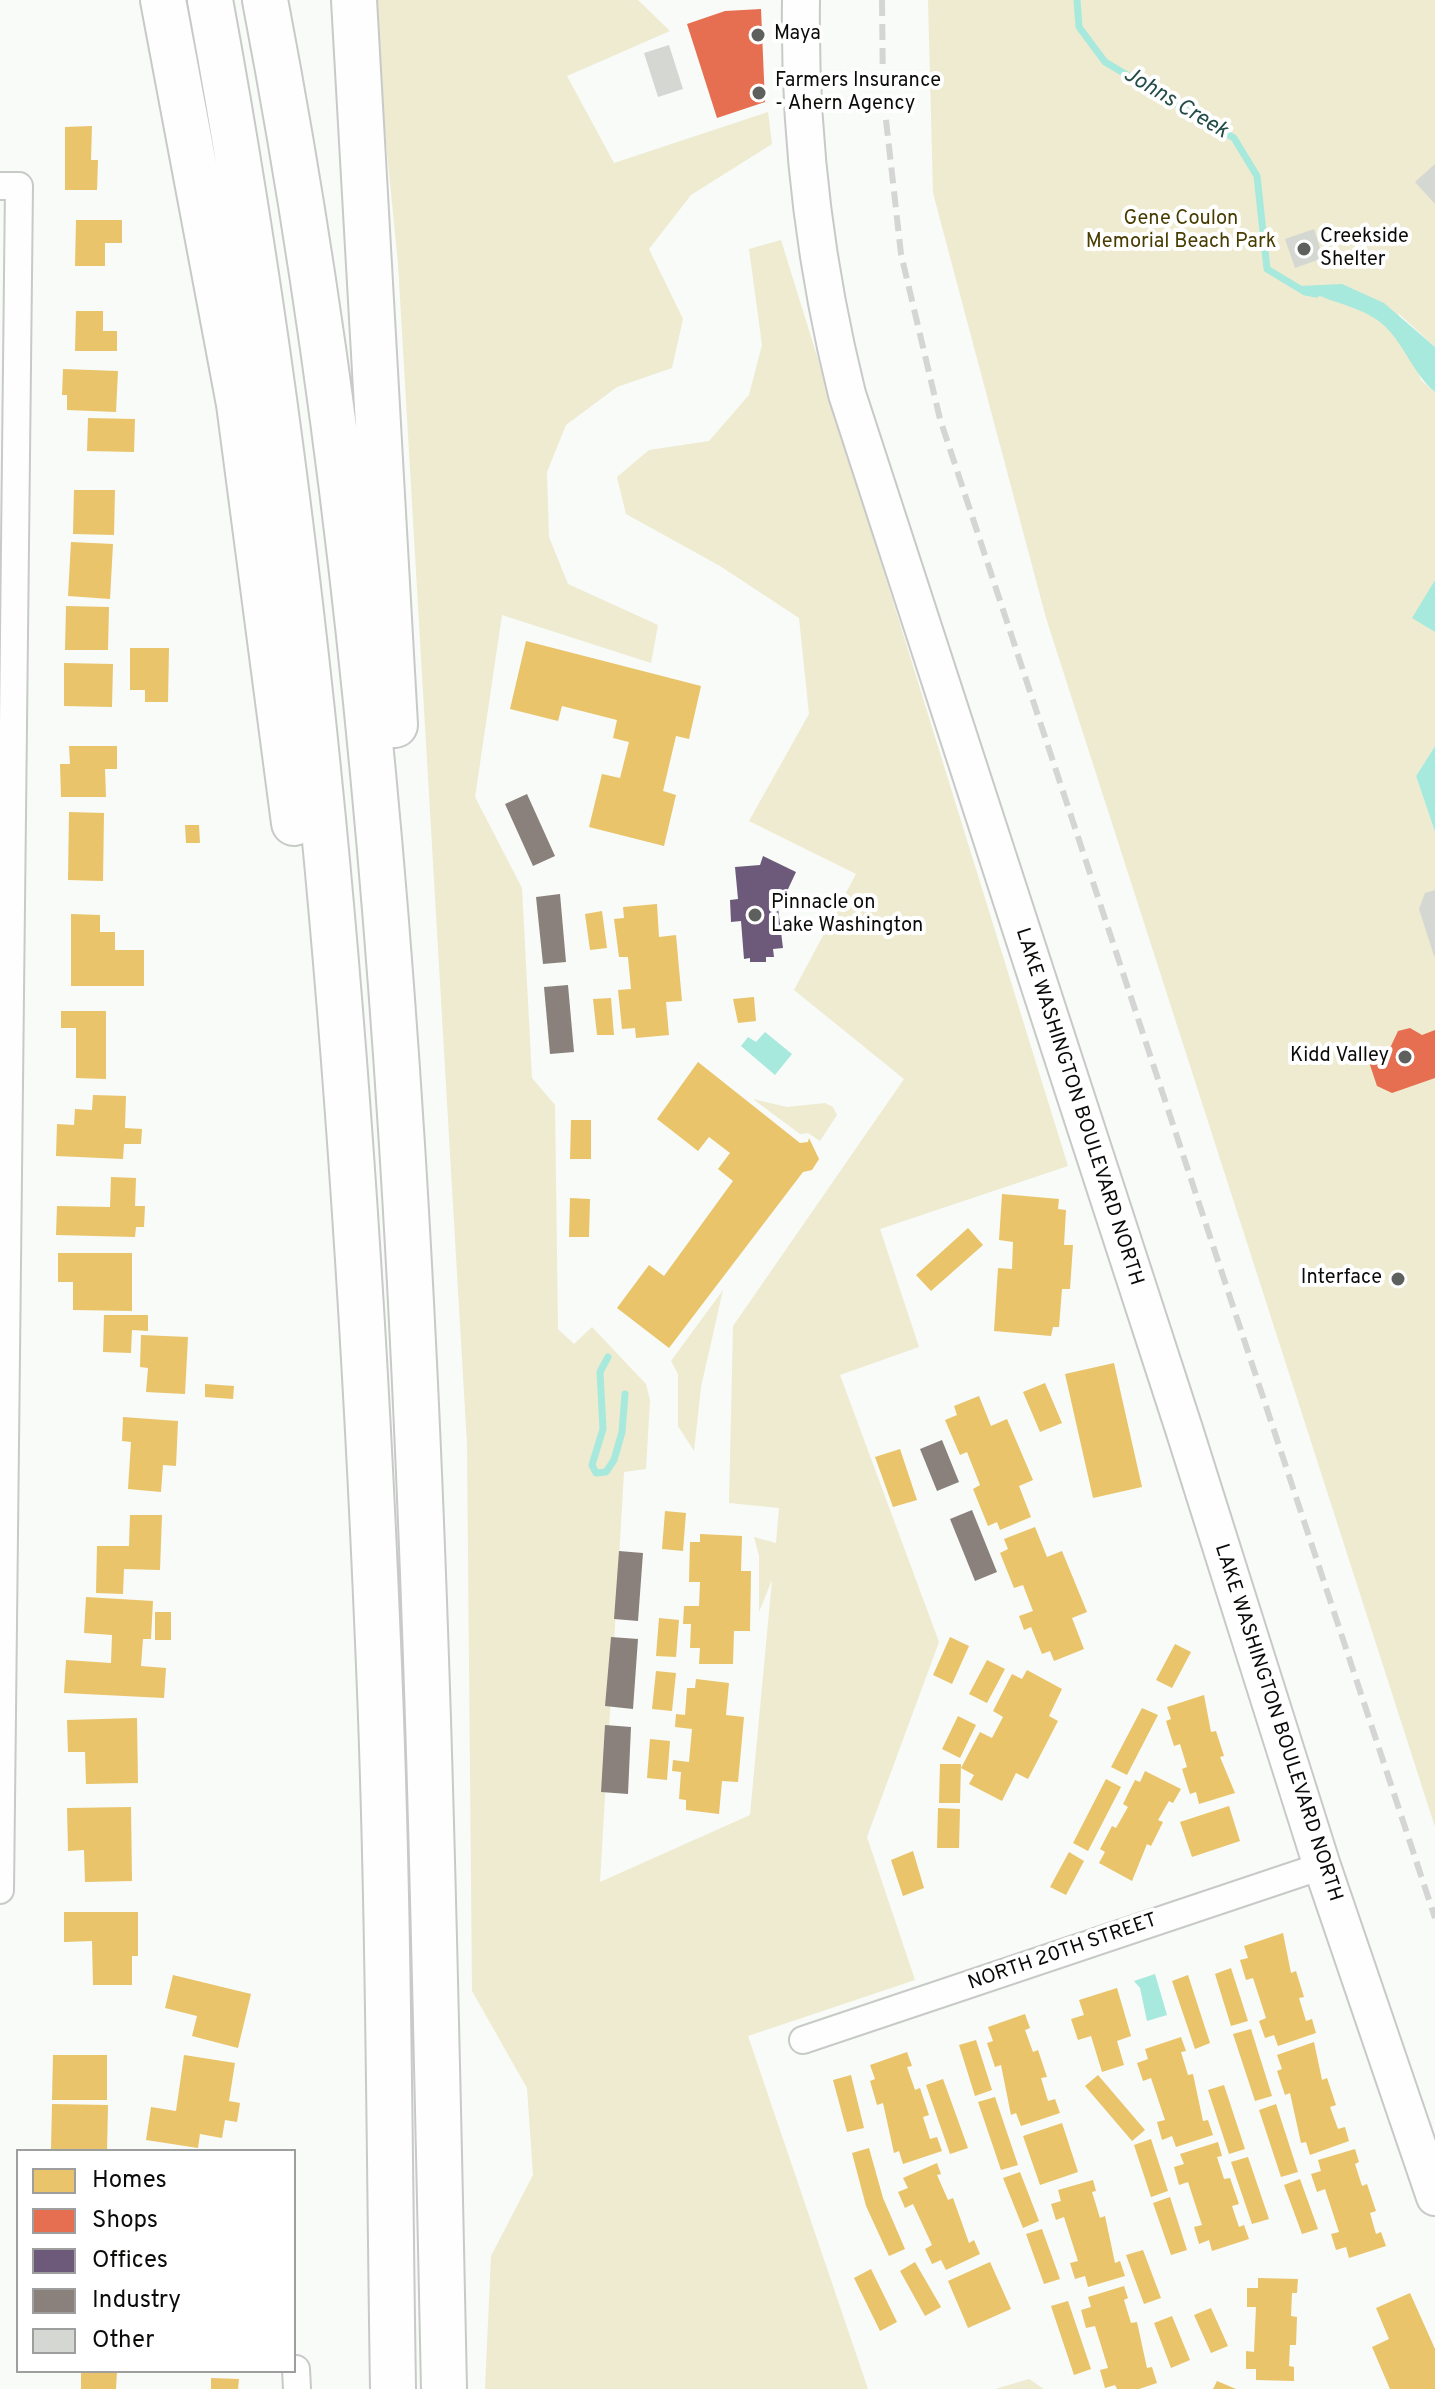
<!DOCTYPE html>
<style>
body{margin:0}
#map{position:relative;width:1435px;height:2389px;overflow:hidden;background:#f8fbf7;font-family:Overpass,sans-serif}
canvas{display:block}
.legend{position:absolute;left:16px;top:2149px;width:280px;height:224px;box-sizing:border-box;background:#fff;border:2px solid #9d9e9d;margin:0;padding:10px 14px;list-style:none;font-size:24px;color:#0b0c0a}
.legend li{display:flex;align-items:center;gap:16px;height:40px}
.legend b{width:40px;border:2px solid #9d9e9d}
</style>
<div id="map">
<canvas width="1435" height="2389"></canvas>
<ul class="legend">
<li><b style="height:22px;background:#e9c46a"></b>Homes</li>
<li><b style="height:22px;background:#e76f51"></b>Shops</li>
<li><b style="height:22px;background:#6d597a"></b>Offices</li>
<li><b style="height:22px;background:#8a817c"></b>Industry</li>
<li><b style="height:22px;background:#d5d7d3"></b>Other</li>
</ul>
</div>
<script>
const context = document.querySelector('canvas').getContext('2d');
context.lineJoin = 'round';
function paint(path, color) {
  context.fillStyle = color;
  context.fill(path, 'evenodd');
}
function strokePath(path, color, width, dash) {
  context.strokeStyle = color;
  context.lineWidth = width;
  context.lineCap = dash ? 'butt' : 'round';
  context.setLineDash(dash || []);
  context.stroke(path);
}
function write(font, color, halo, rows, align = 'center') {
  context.font = font + ' Overpass,sans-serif';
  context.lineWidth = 8;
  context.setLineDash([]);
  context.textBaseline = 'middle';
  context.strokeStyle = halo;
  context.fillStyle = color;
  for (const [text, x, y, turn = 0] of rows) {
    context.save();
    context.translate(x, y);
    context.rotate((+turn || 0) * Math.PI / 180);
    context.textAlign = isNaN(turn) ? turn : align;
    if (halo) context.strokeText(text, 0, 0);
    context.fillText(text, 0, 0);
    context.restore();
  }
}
const green = new Path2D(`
 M 372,0 L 638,0 L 670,31 L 567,76 L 614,163 L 768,112 L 772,144 L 691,195 L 649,249 L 683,319 L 672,368 L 617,387 L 566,425 L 547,472 L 549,537 L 568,584 L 658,625 L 651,663 L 502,615 L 475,797 L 522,888 L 532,1078 L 555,1105 L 558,1329 L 574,1344 L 592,1327 L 646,1384 L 650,1400 L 646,1469 L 624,1472 L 600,1882 L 750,1815 L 772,1580 L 759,1612 L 759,1556 L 754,1537 L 776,1543 L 779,1508 L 729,1503 L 733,1326 L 904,1079 L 794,990 L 856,874 L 749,821 L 809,714 L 799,618 L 720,566 L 626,514 L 617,477 L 649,450 L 709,441 L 749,395 L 762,345 L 749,249 L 781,240 L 1068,1166 L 880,1229 L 919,1347 L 840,1375 L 939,1642 L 867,1837 L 915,1980 L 748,2036 L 868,2389 L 485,2389 L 491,2256 L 533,2175 L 527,2088 L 472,1991 L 467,1444 L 398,264 Z
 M 928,0 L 1435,0 L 1435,347 L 1398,313 L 1421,380 L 1435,392 L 1435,580 L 1413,618 L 1435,632 L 1435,746 L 1416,776 L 1435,832 L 1435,1827 L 1046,618 L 933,193 Z
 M 753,1099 L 787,1107 L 825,1103 L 833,1107 L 837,1115 L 820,1141 L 808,1133 L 800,1134 Z
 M 723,1290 L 701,1387 L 694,1451 L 678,1426 L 678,1374 L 671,1361 Z
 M 1029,2379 L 1044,2389 L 995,2389 Z`);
const water = new Path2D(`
 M 1342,284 L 1384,303 L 1435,347 L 1435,392 C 1412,373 1403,340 1380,322 C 1356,304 1325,302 1299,286 Z
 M 1435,580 L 1435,632 L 1412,618 Z
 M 1435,746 L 1435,832 L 1416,776 Z
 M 765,1032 L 792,1054 L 775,1075 L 741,1046 L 748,1037 L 756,1042 Z
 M 1155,1974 L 1167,2015 L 1147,2021 L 1140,1988 L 1134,1981 Z`);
const homes = new Path2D(`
 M 92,126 L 91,160 L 98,160 L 97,190 L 65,190 L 65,127 Z
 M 76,220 L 122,220 L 122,243 L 105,243 L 105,266 L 75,266 Z
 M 76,311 L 103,311 L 103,331 L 117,331 L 117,351 L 75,351 Z
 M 63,369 L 118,371 L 116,412 L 67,410 L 67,395 L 62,395 Z
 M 88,418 L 135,419 L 134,452 L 87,451 Z
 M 74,490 L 115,490 L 114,535 L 73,534 Z
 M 71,542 L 113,544 L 110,599 L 68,596 Z
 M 66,606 L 109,607 L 108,650 L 65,650 Z
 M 526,641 L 701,686 L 689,739 L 676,736 L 663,791 L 676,795 L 664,846 L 589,827 L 602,774 L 620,778 L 629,742 L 613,738 L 617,720 L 562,706 L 558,721 L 510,709 Z
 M 130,648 L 169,648 L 168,702 L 145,702 L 145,690 L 130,690 Z
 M 64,663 L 113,664 L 112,707 L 64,706 Z
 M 69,746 L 117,746 L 117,769 L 105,769 L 106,797 L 61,797 L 60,764 L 70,764 Z
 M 69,812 L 104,813 L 103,881 L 68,880 Z
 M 185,825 L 199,825 L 200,843 L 186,843 Z
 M 657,904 L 659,937 L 676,935 L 682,1001 L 666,1002 L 669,1035 L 636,1038 L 635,1028 L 622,1029 L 618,990 L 631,989 L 628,957 L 619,957 L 614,919 L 624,918 L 623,907 Z
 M 602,911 L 607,948 L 590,950 L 585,914 Z
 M 71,914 L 100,915 L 100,932 L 115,932 L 115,950 L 144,950 L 144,986 L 71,986 Z
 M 754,997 L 756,1021 L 738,1023 L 733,999 Z
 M 611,998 L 614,1035 L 597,1035 L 593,999 Z
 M 61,1011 L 106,1011 L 106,1079 L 76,1078 L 76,1028 L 61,1028 Z
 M 698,1062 L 800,1143 L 808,1142 L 809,1138 L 819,1159 L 812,1170 L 803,1172 L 669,1348 L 617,1308 L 649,1265 L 664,1276 L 733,1181 L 718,1169 L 730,1153 L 709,1137 L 698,1151 L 657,1119 Z
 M 93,1095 L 126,1096 L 125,1128 L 142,1129 L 141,1144 L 124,1144 L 123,1159 L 56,1156 L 57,1124 L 74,1125 L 75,1109 L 92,1110 Z
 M 571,1120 L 591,1120 L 591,1159 L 570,1159 Z
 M 111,1177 L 136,1178 L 135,1206 L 145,1206 L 144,1227 L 136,1227 L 135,1237 L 56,1235 L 57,1206 L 110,1207 Z
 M 1002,1194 L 1059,1199 L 1058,1209 L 1066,1210 L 1064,1245 L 1073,1245 L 1070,1289 L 1062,1289 L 1059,1327 L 1053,1327 L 1051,1336 L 994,1331 L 998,1268 L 1012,1269 L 1013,1242 L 999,1240 Z
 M 570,1198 L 590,1199 L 589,1237 L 569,1237 Z
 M 968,1228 L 983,1245 L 931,1291 L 916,1275 Z
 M 58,1253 L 132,1253 L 132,1311 L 73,1310 L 73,1282 L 58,1282 Z
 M 104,1315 L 148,1315 L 148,1331 L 132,1330 L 131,1353 L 103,1352 Z
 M 141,1335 L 188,1337 L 185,1394 L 146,1392 L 148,1368 L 140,1367 Z
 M 1114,1363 L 1142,1487 L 1093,1498 L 1065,1374 Z
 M 1045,1383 L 1062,1423 L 1040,1432 L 1023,1392 Z
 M 205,1384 L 234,1386 L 233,1399 L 205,1397 Z
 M 979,1396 L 991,1426 L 1007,1419 L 1033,1480 L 1019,1486 L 1031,1517 L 1000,1530 L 997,1522 L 988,1526 L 973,1489 L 980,1485 L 967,1452 L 960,1455 L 945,1420 L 957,1415 L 954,1406 Z
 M 123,1417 L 178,1421 L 176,1466 L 163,1465 L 161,1492 L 128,1489 L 131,1442 L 122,1441 Z
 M 900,1449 L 917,1500 L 893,1507 L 875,1457 Z
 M 665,1511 L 686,1513 L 683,1551 L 662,1549 Z
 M 130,1515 L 162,1515 L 160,1570 L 124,1569 L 123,1594 L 96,1593 L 97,1546 L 129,1546 Z
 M 1035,1527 L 1047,1557 L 1062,1551 L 1087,1612 L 1072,1618 L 1084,1649 L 1054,1661 L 1050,1651 L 1042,1654 L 1031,1627 L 1024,1630 L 1019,1616 L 1033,1611 L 1023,1585 L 1014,1588 L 1000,1553 L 1008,1549 L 1004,1539 Z
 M 700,1534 L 742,1536 L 741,1571 L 751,1571 L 750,1631 L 734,1631 L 733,1664 L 699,1664 L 700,1648 L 690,1648 L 691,1624 L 683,1624 L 684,1606 L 699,1606 L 700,1582 L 689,1582 L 690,1542 L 700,1542 Z
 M 86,1597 L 153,1601 L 151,1639 L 143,1639 L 141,1666 L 166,1668 L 164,1698 L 64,1693 L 66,1660 L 111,1663 L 112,1635 L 84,1633 Z
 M 155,1612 L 171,1612 L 171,1640 L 155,1640 Z
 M 659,1618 L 679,1620 L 676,1657 L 656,1656 Z
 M 950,1637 L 969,1646 L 952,1684 L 933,1675 Z
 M 1175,1644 L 1191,1652 L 1172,1688 L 1156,1680 Z
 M 987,1660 L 1005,1669 L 987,1703 L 969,1694 Z
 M 1027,1670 L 1062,1689 L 1049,1716 L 1058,1721 L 1028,1779 L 1016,1773 L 1002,1801 L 969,1784 L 974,1775 L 961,1768 L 980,1732 L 992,1738 L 1003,1717 L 993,1711 L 1012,1674 L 1022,1679 Z
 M 656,1671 L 676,1673 L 672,1711 L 652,1709 Z
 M 696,1679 L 729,1683 L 726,1715 L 744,1717 L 738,1782 L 722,1781 L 719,1814 L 686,1810 L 686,1800 L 679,1799 L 681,1772 L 672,1771 L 673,1760 L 689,1762 L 692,1729 L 675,1727 L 676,1714 L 685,1715 L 687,1688 L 695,1688 Z
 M 1204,1695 L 1211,1732 L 1216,1731 L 1224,1756 L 1220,1757 L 1235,1793 L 1199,1804 L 1196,1792 L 1190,1794 L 1182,1769 L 1187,1767 L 1180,1744 L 1174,1746 L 1166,1721 L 1171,1719 L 1167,1707 Z
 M 1142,1708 L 1158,1715 L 1127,1775 L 1111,1767 Z
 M 958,1716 L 976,1725 L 960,1758 L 942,1749 Z
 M 137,1718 L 138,1783 L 86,1784 L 85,1752 L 68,1752 L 67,1720 Z
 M 650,1739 L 670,1741 L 667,1780 L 647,1778 Z
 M 940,1764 L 961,1764 L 960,1803 L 939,1803 Z
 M 1145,1771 L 1181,1789 L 1173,1803 L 1169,1801 L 1158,1820 L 1163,1822 L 1151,1846 L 1147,1844 L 1132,1881 L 1099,1863 L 1105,1852 L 1100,1849 L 1112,1826 L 1116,1828 L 1128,1807 L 1123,1804 L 1135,1780 L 1140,1782 Z
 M 1106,1779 L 1121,1787 L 1088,1851 L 1073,1843 Z
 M 1229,1806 L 1240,1841 L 1192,1857 L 1180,1822 Z
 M 131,1807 L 132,1881 L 85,1882 L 84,1850 L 68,1851 L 67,1808 Z
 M 938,1808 L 960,1809 L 959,1848 L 937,1848 Z
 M 913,1851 L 924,1888 L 903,1896 L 891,1860 Z
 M 1069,1852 L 1084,1861 L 1066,1895 L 1050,1887 Z
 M 64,1912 L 138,1912 L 138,1956 L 132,1956 L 132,1985 L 93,1985 L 92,1941 L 64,1942 Z
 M 1283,1933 L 1291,1973 L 1296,1971 L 1304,1997 L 1299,1998 L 1306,2021 L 1312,2019 L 1316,2033 L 1278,2046 L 1274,2035 L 1265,2038 L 1259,2021 L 1266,2018 L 1253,1978 L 1246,1980 L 1240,1960 L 1248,1958 L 1244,1946 Z
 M 1231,1968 L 1248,2021 L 1231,2026 L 1215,1974 Z
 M 173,1975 L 251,1994 L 238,2048 L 192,2036 L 197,2016 L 165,2008 Z
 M 1188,1975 L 1210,2043 L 1195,2049 L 1172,1981 Z
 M 1117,1988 L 1131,2036 L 1117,2041 L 1124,2065 L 1102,2072 L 1091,2036 L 1078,2040 L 1071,2019 L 1084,2015 L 1079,2000 Z
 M 1025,2014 L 1030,2028 L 1025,2030 L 1033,2052 L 1038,2050 L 1047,2077 L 1041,2078 L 1048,2101 L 1055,2099 L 1060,2113 L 1021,2126 L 1016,2113 L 1011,2115 L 1001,2065 L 995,2067 L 987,2043 L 993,2041 L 988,2027 Z
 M 1251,2029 L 1272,2096 L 1255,2101 L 1233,2034 Z
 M 1181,2037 L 1186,2051 L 1181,2052 L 1188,2075 L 1193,2074 L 1203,2121 L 1208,2120 L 1213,2135 L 1176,2147 L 1172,2136 L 1162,2140 L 1157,2122 L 1165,2120 L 1151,2078 L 1143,2081 L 1137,2063 L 1148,2059 L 1145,2049 Z
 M 976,2040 L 992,2090 L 975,2096 L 959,2045 Z
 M 1314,2042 L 1322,2080 L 1327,2078 L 1336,2105 L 1330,2107 L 1338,2129 L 1345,2127 L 1349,2141 L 1310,2155 L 1306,2142 L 1301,2143 L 1290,2093 L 1285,2095 L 1277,2071 L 1282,2069 L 1277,2055 Z
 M 907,2052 L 912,2066 L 907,2067 L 915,2090 L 920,2088 L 929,2115 L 923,2117 L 930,2139 L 937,2137 L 942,2151 L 903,2164 L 899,2151 L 894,2153 L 883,2103 L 877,2105 L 870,2081 L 875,2079 L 870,2065 Z
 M 53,2055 L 107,2055 L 107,2100 L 52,2100 Z
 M 184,2055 L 235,2063 L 229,2101 L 240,2103 L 237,2122 L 225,2120 L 222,2138 L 200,2134 L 198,2148 L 146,2140 L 151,2107 L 176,2111 Z
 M 851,2075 L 864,2128 L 847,2132 L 833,2080 Z
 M 1098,2075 L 1145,2130 L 1132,2141 L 1085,2086 Z
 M 943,2079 L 968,2148 L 950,2154 L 926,2085 Z
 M 1224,2085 L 1245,2149 L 1229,2154 L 1208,2090 Z
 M 995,2097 L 1018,2165 L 1001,2170 L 978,2102 Z
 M 52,2104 L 108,2105 L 107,2151 L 51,2149 Z
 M 1276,2104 L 1298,2172 L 1281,2177 L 1259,2110 Z
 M 1062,2123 L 1078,2172 L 1040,2185 L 1023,2136 Z
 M 1151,2139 L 1168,2191 L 1151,2197 L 1134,2145 Z
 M 1218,2142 L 1222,2156 L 1217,2157 L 1224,2179 L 1230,2178 L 1239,2204 L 1232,2206 L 1239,2227 L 1244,2225 L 1249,2239 L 1212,2251 L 1209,2240 L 1199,2244 L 1194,2227 L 1202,2225 L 1188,2182 L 1179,2185 L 1174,2167 L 1184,2164 L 1180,2154 Z
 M 869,2148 L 883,2198 L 905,2249 L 889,2256 L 866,2206 L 852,2153 Z
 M 1355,2149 L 1359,2162 L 1355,2164 L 1362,2186 L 1367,2184 L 1376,2211 L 1370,2213 L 1376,2234 L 1381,2232 L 1386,2246 L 1349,2258 L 1346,2247 L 1336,2250 L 1331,2234 L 1339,2232 L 1325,2189 L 1317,2192 L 1311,2174 L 1321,2171 L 1318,2160 Z
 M 1248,2157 L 1269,2219 L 1252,2224 L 1231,2162 Z
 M 937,2163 L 941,2174 L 937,2175 L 948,2200 L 953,2198 L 969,2243 L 974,2240 L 980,2254 L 946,2270 L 941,2260 L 932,2264 L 925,2249 L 932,2245 L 913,2204 L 905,2208 L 898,2192 L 908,2188 L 903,2178 Z
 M 1020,2172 L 1039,2221 L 1023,2228 L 1003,2178 Z
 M 1300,2179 L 1318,2229 L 1302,2234 L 1284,2185 Z
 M 1093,2180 L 1096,2191 L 1092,2192 L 1100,2218 L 1105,2216 L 1115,2263 L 1120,2261 L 1125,2276 L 1088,2287 L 1085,2276 L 1075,2279 L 1070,2263 L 1078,2261 L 1064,2217 L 1056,2220 L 1051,2204 L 1061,2201 L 1058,2190 Z
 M 1170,2197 L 1187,2250 L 1171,2255 L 1153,2203 Z
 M 1042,2229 L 1060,2279 L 1044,2284 L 1026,2234 Z
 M 1143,2250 L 1161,2298 L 1144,2304 L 1126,2255 Z
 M 915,2262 L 941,2307 L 925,2316 L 900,2271 Z
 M 990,2262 L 1011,2309 L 968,2328 L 948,2281 Z
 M 871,2269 L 897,2322 L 880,2331 L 854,2278 Z
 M 1258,2278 L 1298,2279 L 1297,2293 L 1292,2293 L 1291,2316 L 1297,2317 L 1296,2345 L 1290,2345 L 1289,2366 L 1294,2367 L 1294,2381 L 1256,2380 L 1256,2369 L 1246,2369 L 1246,2351 L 1254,2352 L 1256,2307 L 1247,2307 L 1247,2288 L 1258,2288 Z
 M 1124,2286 L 1128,2298 L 1124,2300 L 1131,2323 L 1137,2322 L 1147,2368 L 1152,2367 L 1157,2383 L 1139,2389 L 1117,2389 L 1115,2385 L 1105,2388 L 1100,2370 L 1108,2368 L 1095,2326 L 1086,2328 L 1081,2310 L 1091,2307 L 1088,2297 Z
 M 1410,2293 L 1435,2349 L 1435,2389 L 1390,2389 L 1372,2347 L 1389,2339 L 1376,2308 Z
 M 1068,2301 L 1091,2369 L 1074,2375 L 1051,2306 Z
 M 1211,2308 L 1228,2346 L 1211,2353 L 1194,2315 Z
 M 1172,2316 L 1190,2360 L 1171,2368 L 1154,2323 Z
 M 81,2371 L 117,2371 L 116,2389 L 81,2389 Z
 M 211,2378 L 239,2379 L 238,2389 L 211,2389 Z
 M 1217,2381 L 1236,2389 L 1213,2389 Z`);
const shops = new Path2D(`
 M 761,9 L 765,102 L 717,118 L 687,24 L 725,11 Z
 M 1410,1028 L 1422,1035 L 1435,1030 L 1435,1078 L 1392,1093 L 1377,1086 L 1370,1065 L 1379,1049 L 1391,1046 L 1398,1031 Z`);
const offices = new Path2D(`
 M 763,856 L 796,872 L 782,902 L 777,900 L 783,948 L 773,949 L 774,957 L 766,957 L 766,962 L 750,962 L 750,958 L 744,959 L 741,921 L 731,922 L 730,900 L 738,899 L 735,867 L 760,865 Z`);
const industry = new Path2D(`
 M 527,794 L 555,856 L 533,866 L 505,804 Z
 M 560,894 L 566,962 L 543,964 L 536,897 Z
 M 568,985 L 574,1052 L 550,1054 L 544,987 Z
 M 942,1440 L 959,1482 L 937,1491 L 920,1449 Z
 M 972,1510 L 997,1572 L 975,1581 L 950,1519 Z
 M 619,1551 L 643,1553 L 638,1621 L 614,1619 Z
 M 611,1637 L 638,1639 L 633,1709 L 605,1706 Z
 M 605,1725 L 631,1727 L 628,1794 L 601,1792 Z`);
const stream = new Path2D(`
 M 1077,0 L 1079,27 L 1105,62 L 1234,138 L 1257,176 L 1267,269 L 1305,292 L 1316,294
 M 608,1357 L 600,1372 L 603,1429 L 592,1465 L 596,1473 L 606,1472 L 614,1460 L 622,1432 L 625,1394`);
const building = new Path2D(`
 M 669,45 L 683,89 L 658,97 L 644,53 Z
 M 1435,164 L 1435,204 L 1415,182 Z
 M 1314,229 L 1323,258 L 1295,268 L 1285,239 Z
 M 1435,890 L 1435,956 L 1434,956 L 1419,909 L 1425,893 Z`);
const street = new Path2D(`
 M 0,186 L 19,186 L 0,1890
 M 803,2040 L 1322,1866
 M 296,2369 L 297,2389`);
const secondary = new Path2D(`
 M 801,0 C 799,132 815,266 847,394 L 1184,1429 L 1322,1866 L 1435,2197`);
const highway = new Path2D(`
 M 163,0 L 239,404 L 294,823
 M 210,0 C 310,542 355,1092 378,1642 C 389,1891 389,2140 393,2389
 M 265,0 C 416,786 427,1591 444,2389
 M 354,0 L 395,725`);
const rail = new Path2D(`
 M 882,0 L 883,93 L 901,254 L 940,419 L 1435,1918`);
const markers = [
 [758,35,8,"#5e605d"],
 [759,93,8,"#5e605d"],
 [1304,249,8,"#5e605d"],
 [755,915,8,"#5e605d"],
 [1405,1057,8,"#5e605d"],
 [1398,1279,8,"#5e605d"]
];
const poiNames = [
 ["Maya",774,35],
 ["Farmers Insurance",775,82],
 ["- Ahern Agency",775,105],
 ["Creekside",1320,238],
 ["Shelter",1320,261],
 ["Pinnacle on",771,904],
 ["Lake Washington",771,927],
 ["Kidd Valley",1389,1057,"right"],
 ["Interface",1382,1279,"right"]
];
const parkNames = [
 ["Gene Coulon",1181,220],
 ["Memorial Beach Park",1181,243]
];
const streetNames = [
 ["LAKE WASHINGTON BOULEVARD NORTH",1078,1107,72],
 ["LAKE WASHINGTON BOULEVARD NORTH",1277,1723,72],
 ["NORTH 20TH STREET",1063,1953,-19]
];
const waterNames = [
 ["Johns Creek",1175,104,31]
];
paint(green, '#efebd0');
paint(water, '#a7e9dd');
paint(homes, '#e9c46a');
paint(shops, '#e76f51');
paint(offices, '#6d597a');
paint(industry, '#8a817c');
strokePath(stream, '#a7e9dd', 7);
paint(building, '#d5d7d3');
strokePath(street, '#c7cac7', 30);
strokePath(secondary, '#c7cac7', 40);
strokePath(highway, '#c7cac7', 48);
strokePath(street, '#fefefe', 26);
strokePath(secondary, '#fefefe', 36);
strokePath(highway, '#fefefe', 44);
strokePath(rail, '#d4d5d4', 6, [16, 8]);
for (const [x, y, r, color] of markers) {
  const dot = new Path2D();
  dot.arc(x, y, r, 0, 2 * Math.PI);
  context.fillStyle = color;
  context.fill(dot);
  strokePath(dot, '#fff', 3);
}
write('20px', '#0b0c0a', '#fff', poiNames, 'left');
write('20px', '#483c00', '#fff', parkNames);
write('20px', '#0b0c0a', '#fff', streetNames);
write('italic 22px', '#234d46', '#fff', waterNames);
</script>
